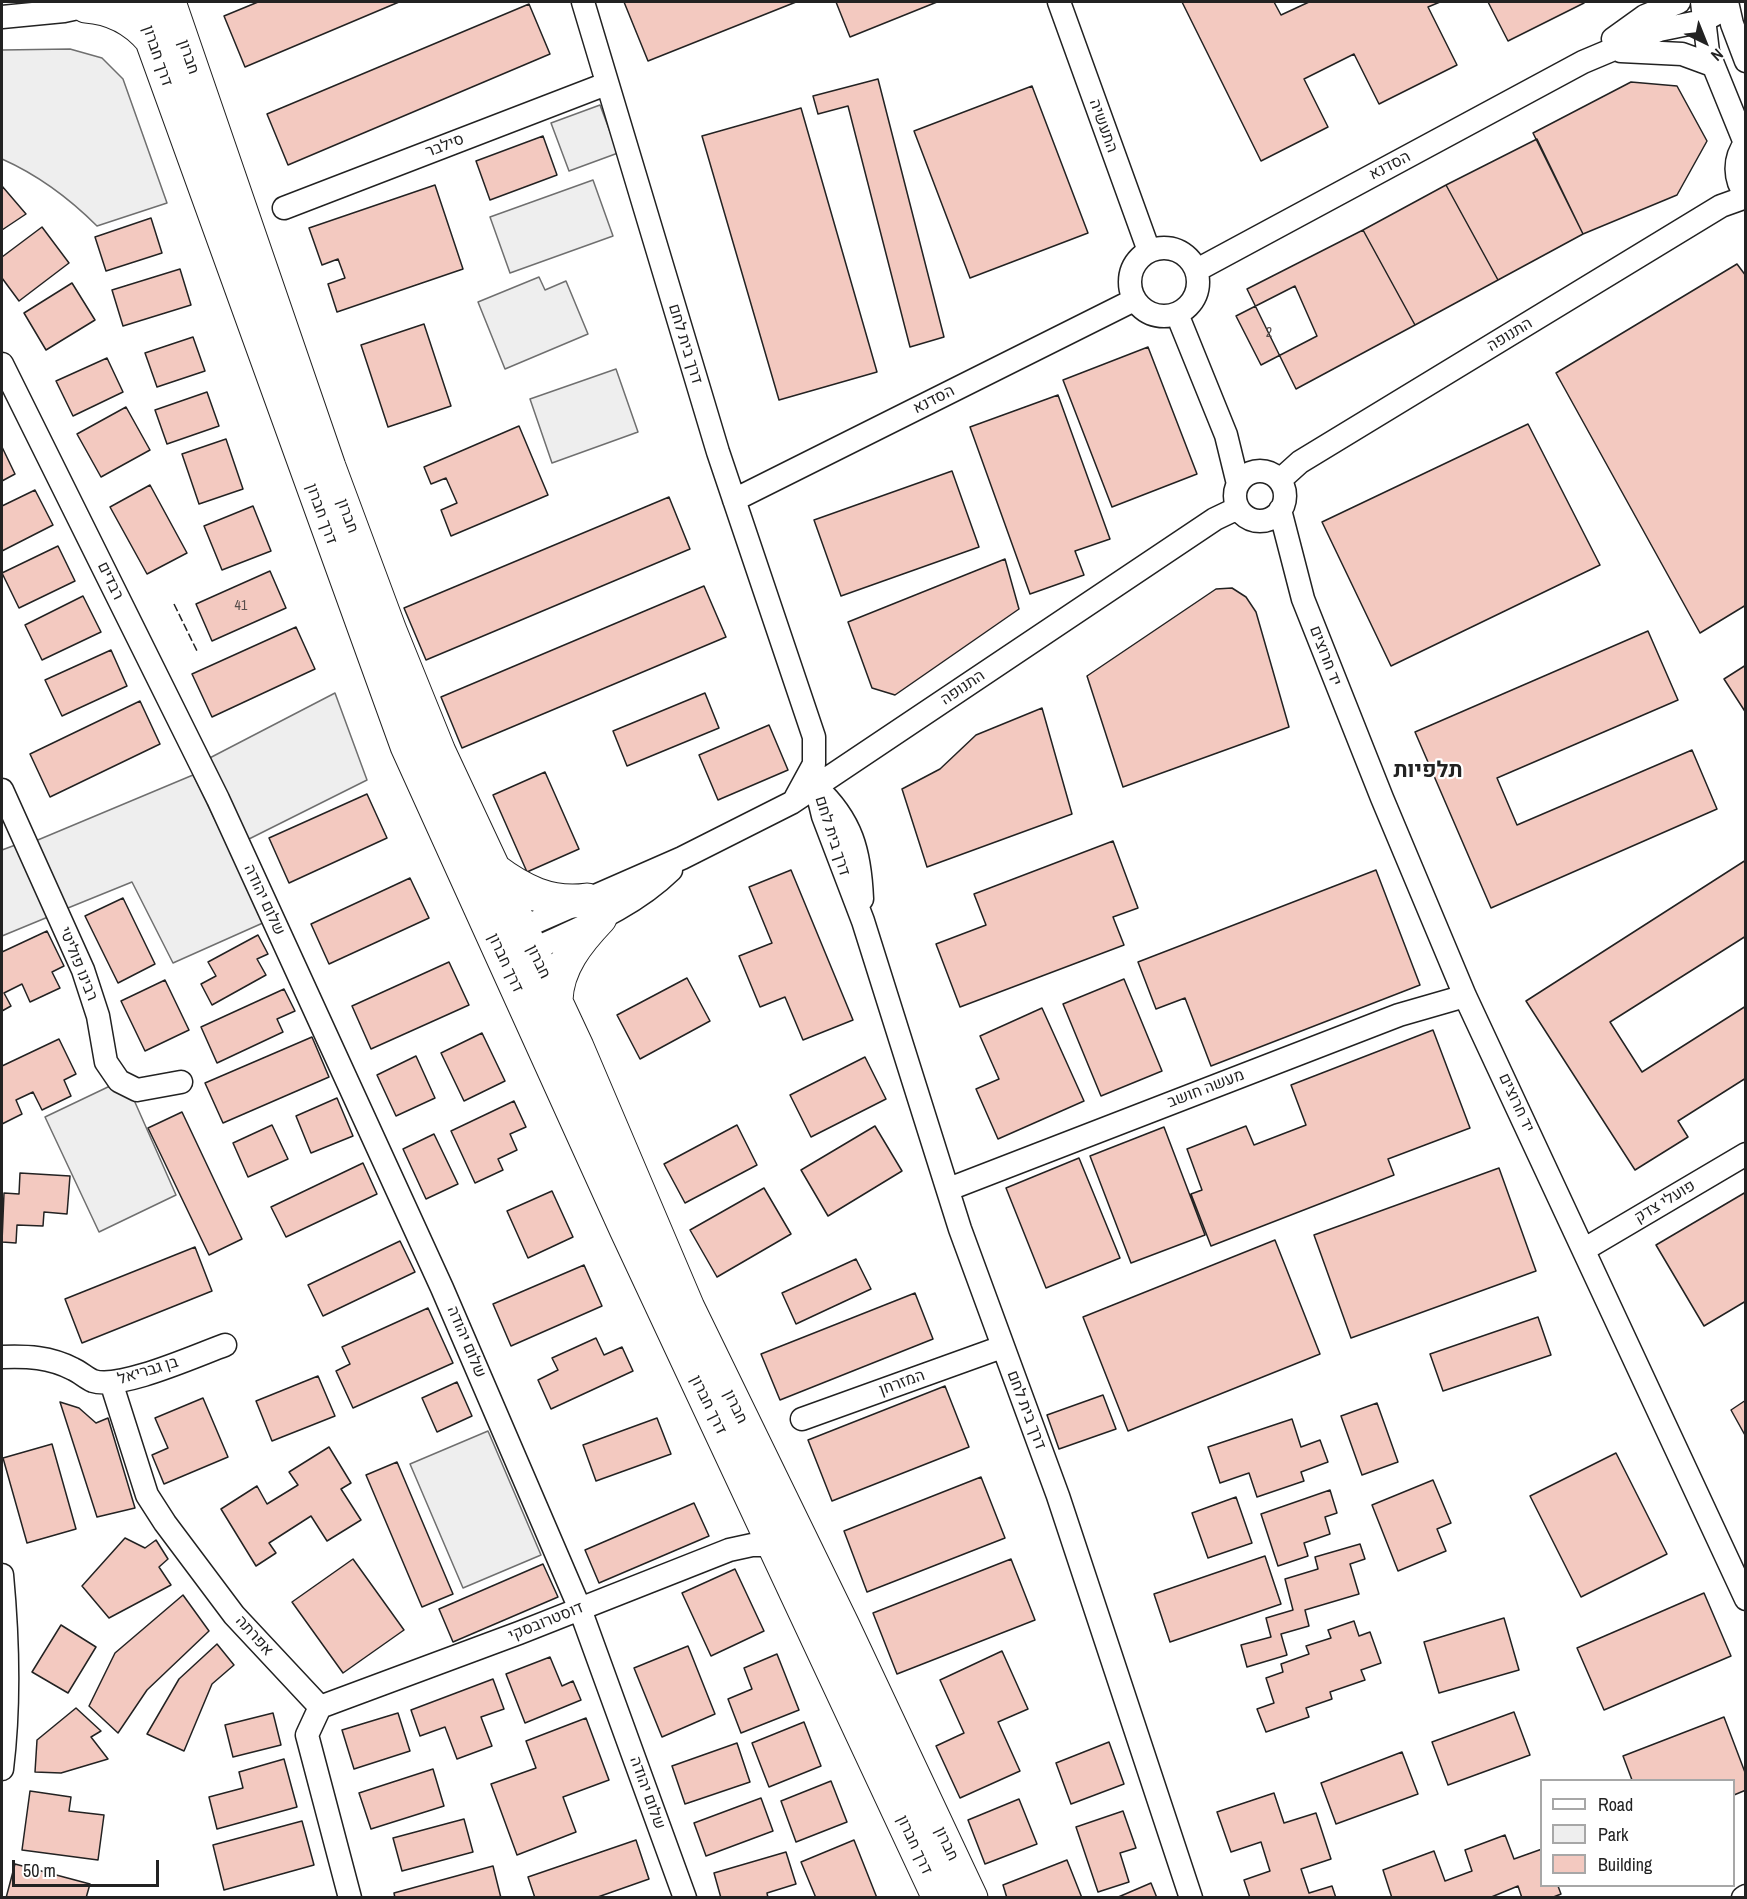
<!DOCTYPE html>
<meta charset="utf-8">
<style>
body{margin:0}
#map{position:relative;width:1747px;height:1899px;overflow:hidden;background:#fff;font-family:"Archivo Narrow",sans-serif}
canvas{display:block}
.frame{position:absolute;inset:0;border:3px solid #222;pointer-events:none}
.legend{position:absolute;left:1540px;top:1779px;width:195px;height:108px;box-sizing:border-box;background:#fff;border:2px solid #a7a7a7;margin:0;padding:8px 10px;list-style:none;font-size:18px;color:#222}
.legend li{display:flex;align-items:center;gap:12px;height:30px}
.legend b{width:30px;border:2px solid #a7a7a7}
.north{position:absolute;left:1675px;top:12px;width:60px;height:60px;-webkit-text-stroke:4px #fff;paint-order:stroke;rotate:137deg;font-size:16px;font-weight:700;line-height:24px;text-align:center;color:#222}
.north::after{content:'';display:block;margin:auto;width:21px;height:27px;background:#222;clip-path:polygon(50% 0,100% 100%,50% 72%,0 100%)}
.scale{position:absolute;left:12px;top:1860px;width:147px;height:27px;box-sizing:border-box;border:3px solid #222;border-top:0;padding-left:8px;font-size:18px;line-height:21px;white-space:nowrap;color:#222;-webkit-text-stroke:4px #fff;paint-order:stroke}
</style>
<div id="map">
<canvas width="1747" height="1899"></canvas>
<div class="frame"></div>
<ul class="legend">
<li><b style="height:8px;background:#fff"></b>Road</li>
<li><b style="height:16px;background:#eee"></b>Park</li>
<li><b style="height:16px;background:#f3c9c0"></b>Building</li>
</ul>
<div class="north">N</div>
<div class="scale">50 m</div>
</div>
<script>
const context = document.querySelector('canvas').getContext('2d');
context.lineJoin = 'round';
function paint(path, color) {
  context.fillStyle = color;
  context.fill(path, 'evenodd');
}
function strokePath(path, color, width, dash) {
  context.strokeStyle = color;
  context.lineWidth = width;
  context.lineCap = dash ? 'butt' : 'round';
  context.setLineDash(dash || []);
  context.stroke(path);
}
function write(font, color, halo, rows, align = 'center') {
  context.font = font + ' "Archivo Narrow",Heebo,sans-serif';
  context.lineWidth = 4.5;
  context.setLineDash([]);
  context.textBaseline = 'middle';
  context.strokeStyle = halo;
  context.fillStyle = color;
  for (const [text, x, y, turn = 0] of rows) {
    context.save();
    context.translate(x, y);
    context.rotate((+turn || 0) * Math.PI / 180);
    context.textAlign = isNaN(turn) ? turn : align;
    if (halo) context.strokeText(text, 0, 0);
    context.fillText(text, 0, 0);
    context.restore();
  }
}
const green = new Path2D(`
 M 70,49 L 102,58 L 123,79 L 167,203 L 97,226 C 69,198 38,175 2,159 L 2,50 Z
 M 600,105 L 618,153 L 569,171 L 551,123 Z
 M 593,180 L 613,236 L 510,273 L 490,217 Z
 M 539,277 L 545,290 L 566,281 L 588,334 L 505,369 L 478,302 Z
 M 616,369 L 638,432 L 552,463 L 530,399 Z
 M 335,693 L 367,780 L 239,844 L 200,763 Z
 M 193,775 L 265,922 L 173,963 L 132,882 L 63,910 L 33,842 Z
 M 18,844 L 48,917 L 2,936 L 2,850 Z
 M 110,1086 L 134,1100 L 176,1195 L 99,1232 L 45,1117 Z
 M 488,1431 L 541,1555 L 463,1588 L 410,1464 Z`);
const building = new Path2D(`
 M 258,2 L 399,2 L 245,67 L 224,16 Z
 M 624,2 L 796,2 L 648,61 Z
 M 836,2 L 937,2 L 850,37 Z
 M 1182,2 L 1274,2 L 1281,15 L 1309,2 L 1440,2 L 1428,7 L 1457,65 L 1379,104 L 1354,54 L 1304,79 L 1328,127 L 1261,161 Z
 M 1488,2 L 1584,2 L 1584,3 L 1508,41 Z
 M 529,4 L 550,54 L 288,165 L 267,114 Z
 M 878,79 L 944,337 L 910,347 L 848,106 L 818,114 L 813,96 Z
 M 1631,82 L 1677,86 L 1707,141 L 1677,195 L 1583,234 L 1533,133 Z
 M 1032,86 L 1088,233 L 970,278 L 914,131 Z
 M 801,108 L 877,372 L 779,400 L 702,136 Z
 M 543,136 L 557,175 L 490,200 L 476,161 Z
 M 1537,139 L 1583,234 L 1498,280 L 1446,185 Z
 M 435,185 L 463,269 L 337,312 L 328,284 L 345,278 L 338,259 L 322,265 L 309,228 Z
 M 1446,185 L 1498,280 L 1415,325 L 1363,230 Z
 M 2,186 L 26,214 L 2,230 Z
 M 151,218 L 162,253 L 106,271 L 95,237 Z
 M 42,227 L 69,263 L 19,301 L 2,278 L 2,257 Z
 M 1363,230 L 1415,325 L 1296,389 L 1247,289 Z
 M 1737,264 L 1746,276 L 1746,605 L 1700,633 L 1556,373 Z
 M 180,269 L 191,305 L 123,326 L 112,290 Z
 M 72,283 L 95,320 L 46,350 L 24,313 Z
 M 1295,286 L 1317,336 L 1261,365 L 1236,316 Z
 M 424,324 L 451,406 L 388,427 L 361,345 Z
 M 193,337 L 205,371 L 157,387 L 145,353 Z
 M 1148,347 L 1197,474 L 1112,507 L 1063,380 Z
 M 107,358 L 123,392 L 73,416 L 56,381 Z
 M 207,392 L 219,426 L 167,444 L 155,410 Z
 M 1058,395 L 1110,539 L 1075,551 L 1084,575 L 1030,594 L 970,427 Z
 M 126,407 L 150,450 L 101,477 L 77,434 Z
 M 1528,424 L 1600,565 L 1391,666 L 1322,522 Z
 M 519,426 L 548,495 L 451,536 L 441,510 L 457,503 L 446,478 L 431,484 L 424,467 Z
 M 226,439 L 243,489 L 199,504 L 182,454 Z
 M 2,447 L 15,474 L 2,481 Z
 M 952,471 L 979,547 L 841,596 L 814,520 Z
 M 150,485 L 187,553 L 147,574 L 110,507 Z
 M 35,490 L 53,525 L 2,551 L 2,506 Z
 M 669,497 L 690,549 L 426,660 L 404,608 Z
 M 253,506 L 271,551 L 222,570 L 204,526 Z
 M 58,546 L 75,581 L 19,608 L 2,573 Z
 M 1005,559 L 1019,609 L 895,695 L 872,688 L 848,622 Z
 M 270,571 L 286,608 L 212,641 L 196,604 Z
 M 704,586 L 726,637 L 462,748 L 441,697 Z
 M 1232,588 L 1246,597 L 1256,612 L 1289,727 L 1123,787 L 1087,676 L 1216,589 Z
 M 83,596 L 101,632 L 42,660 L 25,625 Z
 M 296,627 L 315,669 L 212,717 L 192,674 Z
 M 1648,631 L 1678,700 L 1497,778 L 1517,825 L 1692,750 L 1717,809 L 1491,908 L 1415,732 Z
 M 111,650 L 127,686 L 62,716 L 45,680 Z
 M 1746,665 L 1746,713 L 1724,679 Z
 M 705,693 L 719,728 L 627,766 L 613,731 Z
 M 140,701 L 160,744 L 50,797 L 30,754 Z
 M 1042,708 L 1072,814 L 927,867 L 902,789 L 940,769 L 976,735 Z
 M 769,725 L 788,770 L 718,800 L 699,755 Z
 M 545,772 L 579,849 L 527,872 L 493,795 Z
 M 367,794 L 387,838 L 289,883 L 269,838 Z
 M 1113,841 L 1138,908 L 1113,917 L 1124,945 L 960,1007 L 936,944 L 986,925 L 974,894 Z
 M 1746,860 L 1746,936 L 1610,1022 L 1642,1072 L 1746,1006 L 1746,1078 L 1678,1121 L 1688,1137 L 1635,1170 L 1526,1001 Z
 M 791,870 L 853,1020 L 803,1040 L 785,997 L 760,1007 L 739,956 L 772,943 L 749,887 Z
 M 1376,870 L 1420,985 L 1211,1066 L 1185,998 L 1156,1009 L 1138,962 Z
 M 410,878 L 429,918 L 329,964 L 311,924 Z
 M 123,898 L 155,964 L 118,983 L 85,916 Z
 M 47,931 L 64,966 L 52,972 L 60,988 L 30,1002 L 22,984 L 4,993 L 11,1006 L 2,1011 L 2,952 Z
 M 258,935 L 268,954 L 257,959 L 266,975 L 212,1005 L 201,984 L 216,976 L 208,962 Z
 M 449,962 L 469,1005 L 371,1049 L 352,1006 Z
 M 687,978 L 710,1021 L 640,1059 L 617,1015 Z
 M 1124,979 L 1162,1071 L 1101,1096 L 1063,1004 Z
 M 165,980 L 189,1030 L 145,1051 L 121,1001 Z
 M 284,989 L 295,1011 L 277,1019 L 283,1032 L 217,1063 L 201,1027 Z
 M 1042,1008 L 1084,1101 L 998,1139 L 976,1089 L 999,1079 L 980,1036 Z
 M 1433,1030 L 1470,1128 L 1388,1159 L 1394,1175 L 1211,1246 L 1191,1194 L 1202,1190 L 1187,1149 L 1246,1126 L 1254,1145 L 1306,1125 L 1291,1085 Z
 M 482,1033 L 505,1081 L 464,1101 L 441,1053 Z
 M 312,1037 L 329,1077 L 223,1123 L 205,1083 Z
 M 59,1039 L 76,1074 L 64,1080 L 71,1096 L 42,1110 L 33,1092 L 16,1100 L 22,1114 L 2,1124 L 2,1066 Z
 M 416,1056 L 435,1098 L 396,1116 L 377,1075 Z
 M 865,1057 L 886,1099 L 811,1137 L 790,1095 Z
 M 337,1098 L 353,1136 L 311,1153 L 296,1116 Z
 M 514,1101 L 526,1127 L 510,1134 L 517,1150 L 498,1159 L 503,1170 L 475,1183 L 451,1131 Z
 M 182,1112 L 242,1239 L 209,1255 L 148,1128 Z
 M 272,1125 L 288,1159 L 248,1177 L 233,1143 Z
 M 737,1125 L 757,1165 L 685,1203 L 664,1164 Z
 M 875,1126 L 902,1171 L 828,1216 L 801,1170 Z
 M 1164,1127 L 1205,1235 L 1131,1263 L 1090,1156 Z
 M 434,1134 L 458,1184 L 426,1199 L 403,1149 Z
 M 1079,1158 L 1120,1258 L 1046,1288 L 1006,1188 Z
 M 363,1163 L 377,1194 L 286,1237 L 271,1207 Z
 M 1499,1168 L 1536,1271 L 1351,1338 L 1314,1235 Z
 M 20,1173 L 70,1176 L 67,1214 L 44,1212 L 43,1226 L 17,1225 L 16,1243 L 2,1242 L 4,1193 L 19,1194 Z
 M 764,1188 L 791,1234 L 717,1277 L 690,1230 Z
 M 552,1191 L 573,1237 L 528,1258 L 507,1211 Z
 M 1746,1192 L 1746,1301 L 1704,1326 L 1656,1245 Z
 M 1275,1240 L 1320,1354 L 1128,1431 L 1083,1317 Z
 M 400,1241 L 415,1272 L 323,1316 L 308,1285 Z
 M 195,1247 L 212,1291 L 82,1343 L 65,1299 Z
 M 856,1259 L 871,1289 L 796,1324 L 782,1293 Z
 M 584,1265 L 602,1306 L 511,1346 L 493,1304 Z
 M 915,1293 L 933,1339 L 780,1400 L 761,1354 Z
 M 428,1308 L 453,1363 L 353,1408 L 336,1371 L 350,1364 L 342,1347 Z
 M 1538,1317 L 1551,1355 L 1443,1391 L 1430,1354 Z
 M 596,1338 L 604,1355 L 622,1347 L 633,1371 L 551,1409 L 538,1380 L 558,1370 L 552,1358 Z
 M 318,1376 L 335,1416 L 272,1441 L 256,1401 Z
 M 457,1382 L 472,1416 L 437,1432 L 422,1398 Z
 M 945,1386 L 969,1447 L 832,1501 L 808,1440 Z
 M 1103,1395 L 1116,1429 L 1059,1449 L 1047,1415 Z
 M 203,1398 L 228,1457 L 164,1484 L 152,1455 L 168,1448 L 155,1418 Z
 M 1746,1400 L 1746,1437 L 1731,1410 Z
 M 60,1402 L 79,1408 L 96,1423 L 108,1418 L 135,1508 L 97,1517 Z
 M 1377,1403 L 1398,1462 L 1362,1475 L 1341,1416 Z
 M 657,1418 L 671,1454 L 596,1481 L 583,1445 Z
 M 1292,1419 L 1301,1447 L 1320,1440 L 1328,1462 L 1301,1472 L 1304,1481 L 1257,1497 L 1249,1473 L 1220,1483 L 1208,1447 Z
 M 52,1444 L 76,1529 L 27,1543 L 3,1458 Z
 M 329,1447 L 351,1483 L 341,1489 L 361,1520 L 327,1541 L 311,1516 L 269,1543 L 276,1553 L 256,1566 L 221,1509 L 257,1486 L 267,1504 L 298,1485 L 289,1472 Z
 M 1616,1453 L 1667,1554 L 1581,1597 L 1530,1496 Z
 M 397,1462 L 453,1594 L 422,1607 L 366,1475 Z
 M 981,1477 L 1005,1538 L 867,1592 L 844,1531 Z
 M 1433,1480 L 1451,1523 L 1437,1529 L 1446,1551 L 1398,1571 L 1372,1505 Z
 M 1330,1490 L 1337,1513 L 1325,1517 L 1330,1534 L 1304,1543 L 1308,1556 L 1278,1566 L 1261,1514 Z
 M 1236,1497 L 1252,1543 L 1208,1558 L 1192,1513 Z
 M 694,1503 L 709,1536 L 599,1583 L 585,1550 Z
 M 125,1538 L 145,1548 L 156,1540 L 168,1559 L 159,1567 L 171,1585 L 109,1618 L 82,1586 Z
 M 1360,1544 L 1365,1559 L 1350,1564 L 1359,1594 L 1305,1610 L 1309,1626 L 1281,1634 L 1287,1655 L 1247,1667 L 1241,1645 L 1271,1637 L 1266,1618 L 1293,1610 L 1285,1579 L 1318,1569 L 1315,1557 Z
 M 1265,1556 L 1281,1604 L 1170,1642 L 1154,1594 Z
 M 353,1559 L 404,1630 L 343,1673 L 292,1602 Z
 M 1011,1559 L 1035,1620 L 897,1674 L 873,1613 Z
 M 543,1564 L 558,1597 L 453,1642 L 439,1609 Z
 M 735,1569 L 764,1631 L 711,1656 L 682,1593 Z
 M 1704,1593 L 1731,1656 L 1604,1710 L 1577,1648 Z
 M 183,1595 L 209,1631 L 147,1690 L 118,1733 L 89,1706 L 115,1653 Z
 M 1504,1618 L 1519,1670 L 1439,1693 L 1424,1642 Z
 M 1354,1621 L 1359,1636 L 1370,1632 L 1381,1663 L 1361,1670 L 1365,1680 L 1330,1692 L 1332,1699 L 1306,1708 L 1309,1717 L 1266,1732 L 1257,1709 L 1274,1703 L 1266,1678 L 1283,1672 L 1281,1664 L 1309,1654 L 1306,1646 L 1331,1638 L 1328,1630 Z
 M 61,1625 L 96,1647 L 68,1693 L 32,1672 Z
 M 217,1644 L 234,1665 L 212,1684 L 184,1751 L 147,1734 L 179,1679 Z
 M 688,1646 L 715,1714 L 662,1737 L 634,1668 Z
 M 1002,1651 L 1028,1709 L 998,1722 L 1020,1771 L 960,1798 L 936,1746 L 964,1733 L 940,1680 Z
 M 777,1654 L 799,1710 L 741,1733 L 728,1699 L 752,1689 L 744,1668 Z
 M 550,1657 L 562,1686 L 573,1681 L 581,1700 L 525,1723 L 506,1674 Z
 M 493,1679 L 504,1709 L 481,1717 L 492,1746 L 457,1759 L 445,1727 L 420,1736 L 411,1710 Z
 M 76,1708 L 101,1731 L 91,1737 L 108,1759 L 61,1773 L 35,1772 L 37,1740 Z
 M 1514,1712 L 1530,1755 L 1448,1785 L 1432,1742 Z
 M 273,1713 L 281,1745 L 233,1757 L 225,1725 Z
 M 398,1713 L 410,1751 L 354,1769 L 342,1730 Z
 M 1724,1717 L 1746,1775 L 1746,1790 L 1734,1795 L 1734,1780 L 1632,1780 L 1623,1756 Z
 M 586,1718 L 609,1780 L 563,1797 L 576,1832 L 517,1855 L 491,1784 L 536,1768 L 526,1741 Z
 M 804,1722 L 821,1766 L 769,1787 L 752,1743 Z
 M 1109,1742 L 1124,1784 L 1071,1804 L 1056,1763 Z
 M 737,1743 L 750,1782 L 685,1804 L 672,1766 Z
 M 1402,1752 L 1418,1794 L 1336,1824 L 1321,1783 Z
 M 284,1759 L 297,1807 L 217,1829 L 209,1797 L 243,1788 L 239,1772 Z
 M 433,1769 L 444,1806 L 371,1829 L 359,1793 Z
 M 831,1781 L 847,1822 L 796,1842 L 781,1801 Z
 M 30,1791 L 71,1797 L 69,1811 L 104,1815 L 98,1860 L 22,1850 Z
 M 1274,1793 L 1284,1823 L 1316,1813 L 1331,1859 L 1301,1869 L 1309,1893 L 1332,1886 L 1336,1898 L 1250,1898 L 1244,1880 L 1270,1871 L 1261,1842 L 1231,1852 L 1217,1812 Z
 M 761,1798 L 773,1831 L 706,1856 L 694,1823 Z
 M 1019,1799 L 1037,1844 L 985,1864 L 968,1820 Z
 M 1123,1811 L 1136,1848 L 1120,1853 L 1129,1882 L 1098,1892 L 1076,1827 Z
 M 464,1819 L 473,1852 L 402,1871 L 393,1838 Z
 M 302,1821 L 314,1865 L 224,1890 L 213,1845 Z
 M 1505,1835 L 1514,1859 L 1542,1849 L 1542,1886 L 1558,1886 L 1561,1894 L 1551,1898 L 1522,1898 L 1518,1886 L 1489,1898 L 1392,1898 L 1383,1870 L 1434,1851 L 1445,1881 L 1472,1871 L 1465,1850 Z
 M 636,1840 L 649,1879 L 595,1898 L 535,1898 L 528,1877 Z
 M 854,1840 L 877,1898 L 816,1898 L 801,1862 Z
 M 786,1852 L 796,1884 L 767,1893 L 768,1898 L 721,1898 L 714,1873 Z
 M 1067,1860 L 1082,1898 L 1007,1898 L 1003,1885 Z
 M 15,1864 L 90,1884 L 86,1898 L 6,1898 Z
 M 493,1866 L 501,1898 L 395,1898 L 394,1893 Z
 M 1151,1883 L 1157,1898 L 1116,1898 Z`);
const minor = new Path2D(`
 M 583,2 L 718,452 L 814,737 L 814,764 L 796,797
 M 1059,2 L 1149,251
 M 1702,2 L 1708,52 L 1745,143
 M 1727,2 L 1732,24 L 1746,61
 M 2,17 L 64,11 L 101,3
 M 1613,39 L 1645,16 L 1679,2
 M 1621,51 L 1682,54 L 1712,65
 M 1746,142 C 1733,159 1734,179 1746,196
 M 284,208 L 606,84
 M1130 282a34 34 0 1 1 68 0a34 34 0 1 1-68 0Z
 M 1197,270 L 1583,62 L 1659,30 L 1703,21 L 1728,7
 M 1177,314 L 1226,435 L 1238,484
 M 2,364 L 218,799 L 442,1288 L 580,1609 L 685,1898
 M1235 496a25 25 0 1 1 50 0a25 25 0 1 1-50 0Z
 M 1280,480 L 1300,462 L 1721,206 L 1746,197
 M 734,500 L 1134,300
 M 1280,510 L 1303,599 L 1382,798 L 1465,996 L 1746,1599
 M 816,787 L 823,816 L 863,921 L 960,1229 L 1058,1496 L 1191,1898
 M 816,787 C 852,820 860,852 862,899
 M 2,790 L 83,970 L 98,1016 L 106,1062 L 119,1081 L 137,1090 L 181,1082
 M 512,939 L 522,928 L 682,858 L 791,803 L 1215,519 L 1238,508
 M 519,951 L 532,950 C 581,927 631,909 671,870
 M 949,1189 L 1399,1015 L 1465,996
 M 1585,1249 L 1746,1154
 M 2,1357 C 27,1356 50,1357 73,1369 C 80,1372 86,1378 93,1381 C 120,1390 197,1355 225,1345
 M 111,1382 L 147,1495 L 165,1523 L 234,1615 L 320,1707
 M 802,1419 L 1002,1347
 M 2,1575 C 8,1639 10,1704 2,1769
 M 320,1707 L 519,1633 L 729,1550 L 752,1545 L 774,1545
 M 320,1707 L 307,1735 L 350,1898
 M 1743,1898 L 1746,1896`);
const highway = new Path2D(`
 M 138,2 L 407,746 L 626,1229 L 939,1898
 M 169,2 L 329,467 L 390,631 L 439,752 L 577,1047 L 688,1308 L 843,1626 L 971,1898
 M 86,6 C 113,8 134,19 151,39
 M 493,869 C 522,891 550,905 587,900
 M 556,1000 C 557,967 578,941 600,918`);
const fence = new Path2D(`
 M 174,604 L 198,653`);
const numberNames = [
 ["2",1269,333],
 ["41",241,606]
];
const streetNames = [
 ["דרך חברון",157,56,71],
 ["חברון",188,57,71],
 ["התעשיה",1103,126,70],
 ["סילבר",445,146,-21],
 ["הסדנא",1390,166,-28],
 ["התנופה",1510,335,-31],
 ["דרך בית לחם",685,344,73],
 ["הסדנא",934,400,-27],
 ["דרך חברון",321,514,70],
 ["חברון",347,516,70],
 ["רבדים",110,581,64],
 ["יד חרוצים",1325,656,69],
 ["התנופה",963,688,-34],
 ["דרך בית לחם",832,836,72],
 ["שלום יהודה",264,900,65],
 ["חברון",538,962,64],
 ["דרך חברון",505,963,65],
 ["רבינו פוליטי",78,964,68],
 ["מעשה חושב",1206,1089,-21],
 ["יד חרוצים",1516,1103,65],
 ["פועלי צדק",1665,1202,-31],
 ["שלום יהודה",466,1342,67],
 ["בן גבריאל",148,1371,-17],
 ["המזרחן",902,1383,-20],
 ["דרך חברון",708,1405,64],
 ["חברון",735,1407,64],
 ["דרך בית לחם",1026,1410,69],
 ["דוסטרובסקי",546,1622,-22],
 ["אפרתה",254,1636,48],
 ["שלום יהודה",647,1793,70],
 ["חברון",946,1844,65],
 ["דרך חברון",914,1845,65]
];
const districtNames = [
 ["תלפיות",1428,771]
];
paint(green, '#eee');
strokePath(green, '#6f6f6f', 1.5);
paint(building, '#f3c9c0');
strokePath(building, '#222', 1.5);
strokePath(minor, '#222', 25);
strokePath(highway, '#222', 35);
strokePath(minor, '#fff', 22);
strokePath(highway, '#fff', 33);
strokePath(fence, '#222', 1.5, [8, 3]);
write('14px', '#564c4a', null, numberNames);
write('16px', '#222', '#fff', streetNames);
write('bold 22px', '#222', '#fff', districtNames);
</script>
